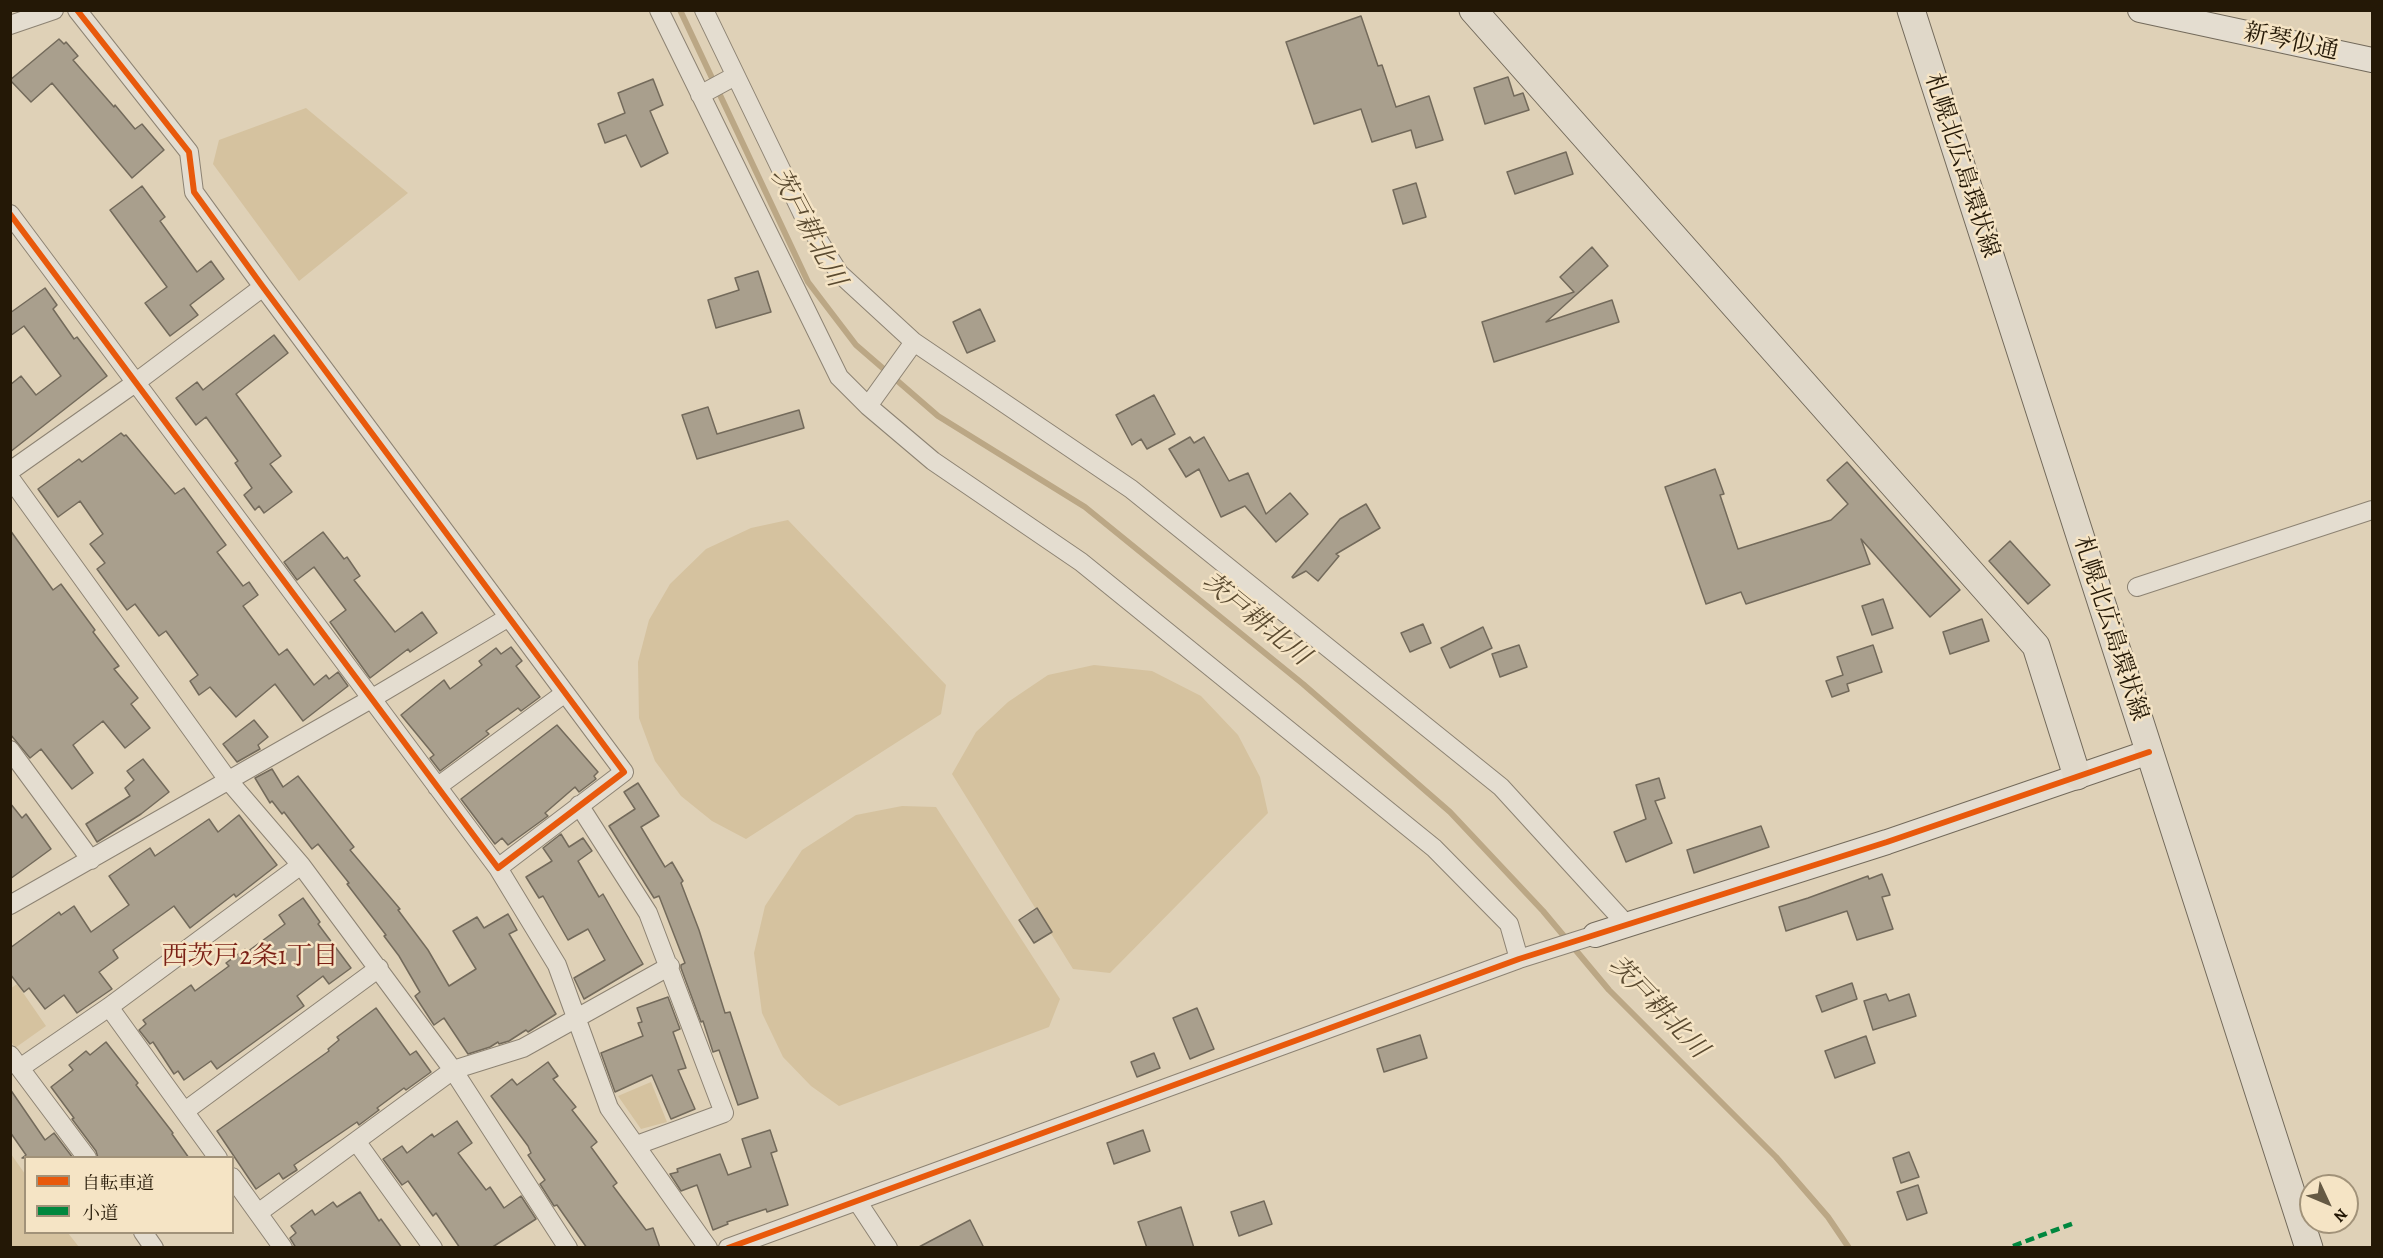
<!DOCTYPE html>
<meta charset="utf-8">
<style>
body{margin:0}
#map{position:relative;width:2383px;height:1258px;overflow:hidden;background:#dfd1b7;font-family:Alegreya,"Noto Serif JP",serif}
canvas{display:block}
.frame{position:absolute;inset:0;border:12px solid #241806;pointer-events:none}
.legend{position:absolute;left:24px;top:1156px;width:210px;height:78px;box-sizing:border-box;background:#f5e4c5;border:2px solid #a19279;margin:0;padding:8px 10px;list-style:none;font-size:18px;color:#241806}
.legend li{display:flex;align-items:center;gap:12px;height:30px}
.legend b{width:30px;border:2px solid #a19279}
.north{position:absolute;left:2299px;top:1174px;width:60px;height:60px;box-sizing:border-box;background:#f5e4c5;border:2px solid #a19279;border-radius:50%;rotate:134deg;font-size:16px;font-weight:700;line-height:24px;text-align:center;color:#241806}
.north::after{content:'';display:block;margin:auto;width:21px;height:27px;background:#655944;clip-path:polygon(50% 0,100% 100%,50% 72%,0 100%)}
</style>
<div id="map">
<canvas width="2383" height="1258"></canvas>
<div class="frame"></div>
<ul class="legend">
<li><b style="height:8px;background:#e8590c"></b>自転車道</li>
<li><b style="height:8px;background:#00873e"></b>小道</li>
</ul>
<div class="north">N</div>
</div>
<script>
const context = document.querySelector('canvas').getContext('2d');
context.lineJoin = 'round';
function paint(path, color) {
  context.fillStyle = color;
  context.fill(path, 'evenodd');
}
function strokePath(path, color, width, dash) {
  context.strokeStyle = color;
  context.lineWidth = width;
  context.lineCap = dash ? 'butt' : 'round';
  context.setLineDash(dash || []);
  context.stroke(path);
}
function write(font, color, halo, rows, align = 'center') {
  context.font = font + ' Alegreya,"Noto Serif JP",serif';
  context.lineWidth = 5;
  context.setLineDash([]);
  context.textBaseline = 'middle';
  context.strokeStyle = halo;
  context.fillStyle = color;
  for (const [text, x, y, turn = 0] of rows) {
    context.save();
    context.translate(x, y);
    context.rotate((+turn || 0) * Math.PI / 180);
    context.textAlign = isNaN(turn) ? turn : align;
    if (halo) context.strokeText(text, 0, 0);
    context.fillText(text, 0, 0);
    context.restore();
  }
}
const green = new Path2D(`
 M 306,108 L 408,193 L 299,281 L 213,164 L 219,140 Z
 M 788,520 L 946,685 L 941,714 L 746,839 L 712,821 L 681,796 L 655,761 L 639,718 L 638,662 L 649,620 L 670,584 L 706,549 L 751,528 Z
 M 1094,665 L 1152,671 L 1201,696 L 1238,735 L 1260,777 L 1268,813 L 1110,973 L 1073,969 L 952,774 L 976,732 L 1008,702 L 1048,675 Z
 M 902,806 L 936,807 L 1060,999 L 1049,1027 L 839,1106 L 811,1086 L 783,1057 L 762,1013 L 754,953 L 765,906 L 802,850 L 856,815 Z
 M 17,984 L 46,1026 L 15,1048 L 11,1041 L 10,989 Z
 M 651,1082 L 667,1122 L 641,1129 L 618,1096 Z
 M 11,1154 L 25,1174 L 26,1232 L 68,1233 L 79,1247 L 11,1247 Z`);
const stream = new Path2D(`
 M 680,10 L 808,282 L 856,345 L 938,416 L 1085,507 L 1303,684 L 1450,812 L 1543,911 L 1609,990 L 1776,1157 L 1828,1217 L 1849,1248`);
const building = new Path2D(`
 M 1361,16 L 1378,66 L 1382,65 L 1396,107 L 1429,96 L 1443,140 L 1416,148 L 1411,130 L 1372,142 L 1361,109 L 1314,124 L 1286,42 Z
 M 59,39 L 64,44 L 66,42 L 78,56 L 73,60 L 114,107 L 115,105 L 135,129 L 142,124 L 164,150 L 132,178 L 52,83 L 31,102 L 10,80 Z
 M 1508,77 L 1514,96 L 1523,93 L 1529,110 L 1485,124 L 1474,88 Z
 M 653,79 L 663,105 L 650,111 L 668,153 L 641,167 L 626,135 L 605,143 L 598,124 L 625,113 L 618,93 Z
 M 1566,152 L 1573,174 L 1515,194 L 1507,172 Z
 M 1416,183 L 1426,217 L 1403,224 L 1393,190 Z
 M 142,186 L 165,217 L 160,221 L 197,272 L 211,261 L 224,279 L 190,305 L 198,315 L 170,336 L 145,303 L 167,287 L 110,210 Z
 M 1592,247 L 1608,266 L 1546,322 L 1612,300 L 1619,322 L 1494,362 L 1482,322 L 1574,292 L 1560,277 Z
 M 758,271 L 771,312 L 716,328 L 708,300 L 739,290 L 735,278 Z
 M 45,288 L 57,305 L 53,309 L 74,339 L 77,337 L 107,376 L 10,452 L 10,385 L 21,376 L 36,395 L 61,376 L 24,326 L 10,336 L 10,313 Z
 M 980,309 L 995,341 L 967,353 L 953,322 Z
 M 274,335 L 288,353 L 236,394 L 281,456 L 270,464 L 292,492 L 264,513 L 259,506 L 255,510 L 244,495 L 252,488 L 235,463 L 238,461 L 206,417 L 196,425 L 176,398 L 197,382 L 203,390 Z
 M 1154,395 L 1175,434 L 1147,449 L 1141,439 L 1132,445 L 1116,415 Z
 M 708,407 L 717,434 L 799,410 L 804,428 L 697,459 L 682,415 Z
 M 121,433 L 124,436 L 126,435 L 175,494 L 184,488 L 226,545 L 217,552 L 243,586 L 249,582 L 258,595 L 243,606 L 279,655 L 287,649 L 314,685 L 326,675 L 329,679 L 338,672 L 348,686 L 303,721 L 275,684 L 236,717 L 210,687 L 199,695 L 190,681 L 198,675 L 166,631 L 159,636 L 135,604 L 127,610 L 97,569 L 105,563 L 90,544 L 103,534 L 80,501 L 58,517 L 38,489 L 79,459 L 82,462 Z
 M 1190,437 L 1194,443 L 1204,437 L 1229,481 L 1248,473 L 1266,514 L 1290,493 L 1308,514 L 1276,542 L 1245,506 L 1221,517 L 1199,469 L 1186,477 L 1169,449 Z
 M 1847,462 L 1960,590 L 1930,617 L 1861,539 L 1870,564 L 1746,604 L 1741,592 L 1706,604 L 1665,487 L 1715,469 L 1724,494 L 1720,495 L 1738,549 L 1831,520 L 1848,504 L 1827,480 Z
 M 1366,504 L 1380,528 L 1336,554 L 1339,556 L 1318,581 L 1306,571 L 1293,578 L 1292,577 L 1340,519 Z
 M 10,530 L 53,590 L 61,584 L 95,630 L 93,632 L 119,666 L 114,669 L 138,698 L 131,704 L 150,728 L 125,748 L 103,721 L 73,745 L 93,773 L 72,789 L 41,749 L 30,758 L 10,734 Z
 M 323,532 L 344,559 L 347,557 L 360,576 L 354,580 L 395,632 L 422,612 L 437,633 L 410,652 L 408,649 L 370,678 L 330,622 L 346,610 L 314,567 L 297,580 L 284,562 Z
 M 2010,541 L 2050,585 L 2028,604 L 1989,561 Z
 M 1883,599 L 1893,628 L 1872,635 L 1862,606 Z
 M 1982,619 L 1989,641 L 1950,654 L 1943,632 Z
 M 1423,624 L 1431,643 L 1410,652 L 1401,633 Z
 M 1483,627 L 1492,648 L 1450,668 L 1441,648 Z
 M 1519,645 L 1527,667 L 1500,677 L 1492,654 Z
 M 1873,645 L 1882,672 L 1847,684 L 1849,691 L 1832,697 L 1826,681 L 1843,675 L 1837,657 Z
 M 511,647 L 522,661 L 516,666 L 540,697 L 521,711 L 518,708 L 486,731 L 489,734 L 440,771 L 430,758 L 434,755 L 401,715 L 444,680 L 450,689 L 482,665 L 479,661 L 496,648 L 501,654 Z
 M 254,720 L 268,737 L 258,745 L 260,749 L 237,762 L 223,744 Z
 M 557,725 L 598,772 L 594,776 L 596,779 L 579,792 L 575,787 L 545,813 L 548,816 L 508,845 L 502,838 L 495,844 L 461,799 Z
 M 143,759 L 169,792 L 141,814 L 97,842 L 86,824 L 130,796 L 125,788 L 134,780 L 127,771 Z
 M 272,769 L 283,787 L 298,776 L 354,847 L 350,850 L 400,909 L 398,910 L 428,950 L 449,986 L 476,969 L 453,931 L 477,917 L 484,928 L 508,914 L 517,930 L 509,934 L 556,1014 L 528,1032 L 526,1030 L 509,1041 L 499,1044 L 498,1042 L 490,1047 L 468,1054 L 444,1018 L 434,1025 L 415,996 L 420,992 L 399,956 L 384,936 L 386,935 L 347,884 L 349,883 L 318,844 L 312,849 L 284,812 L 282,814 L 272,801 L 270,803 L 255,778 Z
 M 1659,778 L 1665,798 L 1655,801 L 1672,843 L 1626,862 L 1614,832 L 1646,819 L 1636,785 Z
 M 638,783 L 659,816 L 641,827 L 665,867 L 672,862 L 683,881 L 681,883 L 699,930 L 725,1013 L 730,1012 L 758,1098 L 738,1105 L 719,1050 L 713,1052 L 703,1021 L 701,1022 L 681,968 L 681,965 L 685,963 L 659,896 L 654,898 L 609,826 L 635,809 L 624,792 Z
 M 10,803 L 22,818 L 26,814 L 51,849 L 10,879 Z
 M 239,815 L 277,865 L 236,897 L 234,894 L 190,928 L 174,906 L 113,950 L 118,958 L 99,972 L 112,989 L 77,1013 L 64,995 L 45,1009 L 29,988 L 24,992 L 10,974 L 10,948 L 59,912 L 61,915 L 74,906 L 91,932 L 129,905 L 109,876 L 150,848 L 155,856 L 209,819 L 218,832 Z
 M 1761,826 L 1769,847 L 1694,873 L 1687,850 Z
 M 561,834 L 569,847 L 583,838 L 592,851 L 578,861 L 599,897 L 603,894 L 643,964 L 584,999 L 574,978 L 605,960 L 588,929 L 568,940 L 543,896 L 539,898 L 526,877 L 552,861 L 543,848 Z
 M 1882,874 L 1890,895 L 1882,897 L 1893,929 L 1857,940 L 1847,911 L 1786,931 L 1779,907 L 1808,898 L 1868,876 L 1869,879 Z
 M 303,898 L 320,922 L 318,924 L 351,968 L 329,984 L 323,976 L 297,996 L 304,1006 L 217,1069 L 211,1061 L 184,1080 L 178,1071 L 174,1074 L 153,1042 L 150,1044 L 139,1030 L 146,1024 L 143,1020 L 191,985 L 195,991 L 229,966 L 226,963 L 245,949 L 247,952 L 285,924 L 279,915 Z
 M 1037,908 L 1052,932 L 1034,943 L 1019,920 Z
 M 1852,983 L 1857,999 L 1822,1012 L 1816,996 Z
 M 1886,994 L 1889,1001 L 1909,994 L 1916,1016 L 1873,1030 L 1864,1001 Z
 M 668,997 L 680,1029 L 673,1032 L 686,1068 L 678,1070 L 695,1109 L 671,1119 L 652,1075 L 615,1092 L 601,1053 L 643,1036 L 638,1023 L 642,1022 L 637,1008 Z
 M 376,1008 L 410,1055 L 416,1051 L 431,1072 L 406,1090 L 404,1088 L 377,1108 L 379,1110 L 359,1125 L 357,1122 L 294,1165 L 297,1170 L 283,1179 L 279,1173 L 256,1189 L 217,1131 L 329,1051 L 328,1049 L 339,1040 L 337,1037 Z
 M 1197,1008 L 1214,1049 L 1190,1059 L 1173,1018 Z
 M 1420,1035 L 1427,1058 L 1384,1072 L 1377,1049 Z
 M 1866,1036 L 1875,1063 L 1835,1078 L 1825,1051 Z
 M 106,1042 L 138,1083 L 136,1085 L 173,1133 L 172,1134 L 189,1158 L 98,1158 L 96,1151 L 72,1119 L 74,1118 L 51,1087 L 73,1070 L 69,1065 L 86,1051 L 90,1055 Z
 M 1154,1053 L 1160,1068 L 1137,1077 L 1131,1062 Z
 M 548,1062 L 558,1076 L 553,1079 L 576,1107 L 572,1110 L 597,1142 L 591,1147 L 617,1183 L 613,1186 L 646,1230 L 653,1228 L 660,1248 L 587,1248 L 557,1205 L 554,1206 L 540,1184 L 545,1180 L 528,1155 L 531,1153 L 528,1146 L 491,1096 L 512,1079 L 517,1085 Z
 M 10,1089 L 45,1140 L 54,1133 L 73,1158 L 22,1158 L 26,1155 L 10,1132 Z
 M 457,1121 L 472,1143 L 458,1153 L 486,1190 L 490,1187 L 504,1208 L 521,1196 L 536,1219 L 491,1248 L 460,1248 L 436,1213 L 433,1216 L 408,1181 L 402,1185 L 383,1159 L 402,1146 L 407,1153 L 432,1134 L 434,1137 Z
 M 770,1130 L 777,1151 L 771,1153 L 788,1205 L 767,1212 L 766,1209 L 727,1222 L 728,1224 L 713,1230 L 697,1185 L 681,1191 L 670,1174 L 678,1172 L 677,1169 L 720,1154 L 728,1175 L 751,1167 L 742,1139 Z
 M 1143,1130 L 1150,1151 L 1114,1164 L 1107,1143 Z
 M 1909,1152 L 1919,1177 L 1901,1183 L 1893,1158 Z
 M 1918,1185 L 1927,1213 L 1907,1220 L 1897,1192 Z
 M 360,1192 L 379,1221 L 381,1219 L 402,1248 L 296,1248 L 290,1238 L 296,1233 L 291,1226 L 312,1210 L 315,1215 L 333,1202 L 337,1207 Z
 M 1264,1201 L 1272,1224 L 1239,1236 L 1231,1212 Z
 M 1181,1207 L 1194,1248 L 1147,1248 L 1138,1222 Z
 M 970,1220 L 984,1248 L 917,1248 Z`);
const street = new Path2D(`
 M 659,10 L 839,377 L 868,406 L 933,461 L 1081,562 L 1434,848 L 1509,924 L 1519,959
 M 704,10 L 805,219 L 839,273 L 914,342 L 1131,489 L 1501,787 L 1627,925
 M 10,25 L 54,10
 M 700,95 L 735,76
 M 10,214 L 498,868 L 624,772 L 263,287 L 194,192 L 189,152 L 77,10
 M 868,406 L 914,342
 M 10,471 L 135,383 L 263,287
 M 10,478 L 228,780 L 301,865 L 453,1070 L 568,1248
 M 2137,587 L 2372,510
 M 10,750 L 91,860
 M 437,787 L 565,693
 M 579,805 L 648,913 L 724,1113 L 637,1145
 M 498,868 L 557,965 L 609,1108 L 708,1248
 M 10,905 L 371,699 L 509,617
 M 109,1007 L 218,1158
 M 10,1055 L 87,1158
 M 20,1068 L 109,1007 L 301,865
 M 185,1111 L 379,968
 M 356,1141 L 433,1248
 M 232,1177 L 283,1248
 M 857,1201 L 888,1248
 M 258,1213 L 453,1070 L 523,1048 L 670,966
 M 143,1232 L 154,1248
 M 728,1248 L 1519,959 L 1595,935`);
const secondary = new Path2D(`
 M 2140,10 L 2372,60
 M 1595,935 L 1887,842 L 2149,752`);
const primary = new Path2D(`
 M 1473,10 L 2036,646 L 2077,776
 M 1911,10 L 2309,1248`);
const quiet = new Path2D(`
 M 2013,1246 L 2074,1223`);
const cycleway = new Path2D(`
 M 10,214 L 498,868 L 624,772 L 263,287 L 194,192 L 189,152 L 77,10
 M 728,1248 L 1519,959 L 1887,842 L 2149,752`);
const streetNames = [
 ["新琴似通",2291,43,12],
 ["札幌北広島環状線",1961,166,72],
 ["札幌北広島環状線",2110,629,72]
];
const waterNames = [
 ["茨戸耕北川",807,228,62],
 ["茨戸耕北川",1255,620,39],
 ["茨戸耕北川",1657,1008,46]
];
const neighbourhoodNames = [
 ["西茨戸2条1丁目",250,958]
];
paint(green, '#d5c29f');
strokePath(stream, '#bba785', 6);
paint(building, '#a99f8d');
strokePath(building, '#736a5b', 1.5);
strokePath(street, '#8d8373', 20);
strokePath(secondary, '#736a5b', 26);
strokePath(primary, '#736a5b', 29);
strokePath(street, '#e4ddd0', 18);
strokePath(secondary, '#e4ddd0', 24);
strokePath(primary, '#e0d8c9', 27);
strokePath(quiet, '#00873e', 4.5, [9, 4.5]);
strokePath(cycleway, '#e8590c', 6);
write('24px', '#241806', '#f5e4c5', streetNames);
write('italic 26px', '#5a4a30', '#f5e4c5', waterNames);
write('26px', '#7a1f14', '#f5e4c5', neighbourhoodNames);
</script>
